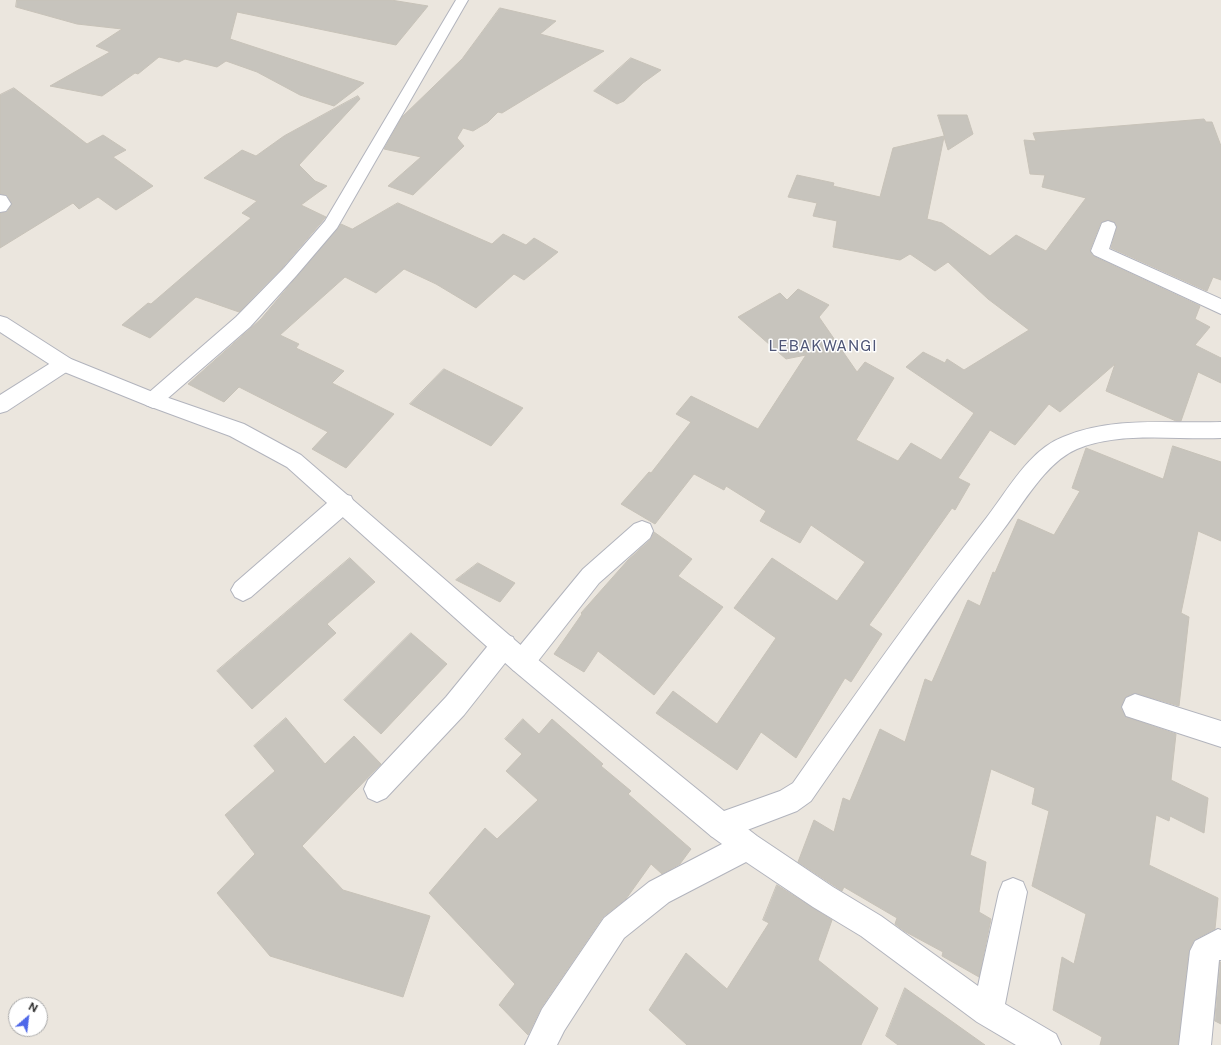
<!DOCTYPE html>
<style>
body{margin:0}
#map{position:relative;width:1221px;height:1045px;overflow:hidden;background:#ebe6de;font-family:"Public Sans",sans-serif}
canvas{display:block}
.north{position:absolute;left:8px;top:997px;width:40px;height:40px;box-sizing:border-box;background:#fff;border:1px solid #aaa;border-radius:50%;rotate:28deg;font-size:11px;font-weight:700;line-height:16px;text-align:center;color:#2b2b2b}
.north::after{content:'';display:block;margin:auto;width:14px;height:18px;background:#4e68e9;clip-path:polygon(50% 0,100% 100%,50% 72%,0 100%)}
</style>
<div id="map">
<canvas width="1221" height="1045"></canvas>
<div class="north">N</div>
</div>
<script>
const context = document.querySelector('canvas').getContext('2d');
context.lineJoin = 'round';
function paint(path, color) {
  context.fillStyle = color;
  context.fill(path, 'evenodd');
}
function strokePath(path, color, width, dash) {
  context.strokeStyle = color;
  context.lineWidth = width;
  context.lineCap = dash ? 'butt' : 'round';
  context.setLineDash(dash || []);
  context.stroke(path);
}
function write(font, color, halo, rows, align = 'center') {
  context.font = font + ' "Public Sans",sans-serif';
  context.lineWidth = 3;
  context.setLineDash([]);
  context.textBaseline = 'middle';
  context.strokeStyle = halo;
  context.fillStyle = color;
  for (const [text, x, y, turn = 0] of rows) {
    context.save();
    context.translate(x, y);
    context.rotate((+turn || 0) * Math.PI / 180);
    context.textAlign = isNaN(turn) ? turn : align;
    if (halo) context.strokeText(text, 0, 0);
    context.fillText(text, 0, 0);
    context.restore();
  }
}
const building = new Path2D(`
 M 17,0 L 391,0 L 428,6 L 396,45 L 237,12 L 230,39 L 364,83 L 334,106 L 300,95 L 257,72 L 226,61 L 217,67 L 185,59 L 179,62 L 159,57 L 138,74 L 135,73 L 102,96 L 50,86 L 110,52 L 96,46 L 122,29 L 77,24 L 16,7 Z
 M 500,8 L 556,21 L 540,34 L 604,51 L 502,113 L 498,112 L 488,122 L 473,131 L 463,128 L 457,138 L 464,146 L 413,195 L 388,186 L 421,157 L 384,149 L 402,117 L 462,59 Z
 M 631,58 L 661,70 L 643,83 L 624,101 L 617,104 L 594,91 Z
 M 14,88 L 87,144 L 103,135 L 126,150 L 113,157 L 153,186 L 116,210 L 98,197 L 79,209 L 73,203 L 0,248 L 0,213 L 7,212 L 12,204 L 7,195 L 0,194 L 0,95 Z
 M 358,96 L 360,99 L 299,165 L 315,181 L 327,186 L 301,205 L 326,217 L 283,267 L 239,312 L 196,297 L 150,338 L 122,325 L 148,303 L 151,304 L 251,218 L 242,213 L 257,201 L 204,178 L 242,150 L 256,156 L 284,136 Z
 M 938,115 L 967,115 L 973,134 L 948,150 L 944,137 L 927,219 L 942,223 L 990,256 L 1016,235 L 1046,251 L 1086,198 L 1042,187 L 1045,175 L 1030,174 L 1024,140 L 1036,141 L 1033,133 L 1204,119 L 1206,122 L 1212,122 L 1221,146 L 1221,280 L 1213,277 L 1207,291 L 1111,248 L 1117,226 L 1114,222 L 1108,220 L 1101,222 L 1090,250 L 1093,256 L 1200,306 L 1195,319 L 1210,327 L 1195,345 L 1221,358 L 1221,383 L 1198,372 L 1181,421 L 1176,421 L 1106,391 L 1115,364 L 1060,412 L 1049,404 L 1015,445 L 990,430 L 958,478 L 970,484 L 955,510 L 952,508 L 869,625 L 882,634 L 851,682 L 845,678 L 796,758 L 761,732 L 737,770 L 656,713 L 673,691 L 717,724 L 776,638 L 734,608 L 772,558 L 837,601 L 865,562 L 811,525 L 800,543 L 760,521 L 766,511 L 726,486 L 724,490 L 694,474 L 655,524 L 621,504 L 649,472 L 651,473 L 691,422 L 676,414 L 691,396 L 758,429 L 806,355 L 786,359 L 738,317 L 780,293 L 787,300 L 798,289 L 829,305 L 819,317 L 857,372 L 865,362 L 894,378 L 856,440 L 898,461 L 911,443 L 941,460 L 974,413 L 906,367 L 923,352 L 945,363 L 947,359 L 964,370 L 1029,330 L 988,299 L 948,262 L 935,271 L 910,254 L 900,260 L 833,247 L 837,221 L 813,216 L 817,203 L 788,197 L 797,175 L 834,183 L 833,186 L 880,197 L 893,148 L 944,136 Z
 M 398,203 L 492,244 L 503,234 L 526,245 L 534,238 L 558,252 L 524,280 L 514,274 L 476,308 L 436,284 L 404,269 L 376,293 L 345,277 L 280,335 L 299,344 L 296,348 L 344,371 L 332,383 L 394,414 L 346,468 L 312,449 L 328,432 L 239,387 L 224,402 L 188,384 L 261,319 L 341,224 L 352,229 Z
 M 444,369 L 523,408 L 491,446 L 410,404 Z
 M 1173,446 L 1221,462 L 1221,541 L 1198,531 L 1181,613 L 1189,617 L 1179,706 L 1135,693 L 1125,697 L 1121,708 L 1126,717 L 1176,734 L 1171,780 L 1208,798 L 1204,833 L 1170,816 L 1169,821 L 1156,815 L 1149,865 L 1218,898 L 1215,929 L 1194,940 L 1189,950 L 1178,1045 L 1100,1045 L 1102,1037 L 1053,1010 L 1062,957 L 1074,964 L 1086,914 L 1032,886 L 1049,811 L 1032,804 L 1035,788 L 991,769 L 970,855 L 986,862 L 979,912 L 991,919 L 979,977 L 942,956 L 943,952 L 904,931 L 895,924 L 897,918 L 844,887 L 842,891 L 798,862 L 814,820 L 834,832 L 843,798 L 850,801 L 880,729 L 905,742 L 925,679 L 932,682 L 968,600 L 980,606 L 993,572 L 995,573 L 1018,519 L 1054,535 L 1080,491 L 1072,488 L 1086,448 L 1163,479 Z
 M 654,532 L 692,559 L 678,576 L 723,607 L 654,695 L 598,651 L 584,672 L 554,654 L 582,614 L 581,613 L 628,560 L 651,539 Z
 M 350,558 L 375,582 L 327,624 L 336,633 L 252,709 L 217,671 Z
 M 478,563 L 515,583 L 500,602 L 456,580 Z
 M 411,633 L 447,664 L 381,734 L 344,700 Z
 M 286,718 L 325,764 L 354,736 L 381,764 L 302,846 L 343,890 L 430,916 L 403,997 L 270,956 L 217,893 L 255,854 L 225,815 L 275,771 L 254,746 Z
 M 523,719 L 539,734 L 552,719 L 603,764 L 601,766 L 631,791 L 628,794 L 691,849 L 680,864 L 662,874 L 651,864 L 626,899 L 603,917 L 541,1008 L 528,1035 L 499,1005 L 515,984 L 429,893 L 485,828 L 497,839 L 538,800 L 506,771 L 522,754 L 505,739 Z
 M 777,885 L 832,920 L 818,960 L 878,1008 L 861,1045 L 687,1045 L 649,1010 L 686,953 L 727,989 L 769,923 L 763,920 Z
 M 1220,962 L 1221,962 L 1221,1024 L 1215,1021 Z
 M 905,988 L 985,1045 L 898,1045 L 886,1036 Z`);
const minor = new Path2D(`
 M 456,0 L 468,0 L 337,228 L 296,276 L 250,327 L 160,405 L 153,408 L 146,405 L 143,400 L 146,395 L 236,317 L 284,268 L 325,221 Z
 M 0,195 L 6,196 L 11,204 L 6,211 L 0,212 Z
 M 1108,221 L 1114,223 L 1116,227 L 1109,249 L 1221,299 L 1221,314 L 1094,255 L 1091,251 L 1102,223 Z
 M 64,357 L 71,359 L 74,364 L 71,369 L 7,411 L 0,413 L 0,395 L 57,359 Z
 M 343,494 L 351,496 L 354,503 L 351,510 L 251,597 L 243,601 L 235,597 L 231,590 L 235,583 L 335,496 Z
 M 642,521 L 650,524 L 653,531 L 650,538 L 599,583 L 531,670 L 522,674 L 513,670 L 510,662 L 513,654 L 583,569 L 634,524 Z
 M 504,634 L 513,637 L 516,645 L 513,653 L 464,715 L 386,798 L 377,802 L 368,798 L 364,789 L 368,780 L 446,697 L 495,637 Z
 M 1135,694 L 1221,721 L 1221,747 L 1126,716 L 1122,707 L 1126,698 Z
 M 721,812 L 731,816 L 757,836 L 833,887 L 881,916 L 978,986 L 999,892 L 1003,882 L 1013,878 L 1023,882 L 1027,892 L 1005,1004 L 1056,1034 L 1061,1045 L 1016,1045 L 977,1022 L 861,936 L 813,907 L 746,862 L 669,902 L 624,938 L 564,1031 L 557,1045 L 525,1045 L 542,1009 L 604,918 L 649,882 L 722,844 L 711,836 L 707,826 L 711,816 Z
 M 1218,929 L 1221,930 L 1221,960 L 1219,960 L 1211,1045 L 1179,1045 L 1190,951 L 1195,941 Z`);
const tertiary = new Path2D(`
 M 0,316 L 7,318 L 71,359 L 160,395 L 244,424 L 301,455 L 531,654 L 724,811 L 780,791 L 793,783 C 856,693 919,604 987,517 C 1008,490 1029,450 1063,437 C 1113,416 1168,424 1221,422 L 1221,438 C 1176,440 1119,431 1077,449 C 1046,462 1023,504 1003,530 C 936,619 874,710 811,801 L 797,811 L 721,840 L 711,836 L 513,670 L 287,467 L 230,436 L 146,405 L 57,369 L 0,332 Z`);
const quarterNames = [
 ["LEBAKWANGI",823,346]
];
paint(building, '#c7c4bd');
strokePath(building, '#c7c2b8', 1);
strokePath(minor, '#b2b4bd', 2);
strokePath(tertiary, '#b2b4bd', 2);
paint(minor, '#fff');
paint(tertiary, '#fff');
context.letterSpacing = '1px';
write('15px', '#4f5677', '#fff', quarterNames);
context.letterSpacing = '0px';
</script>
